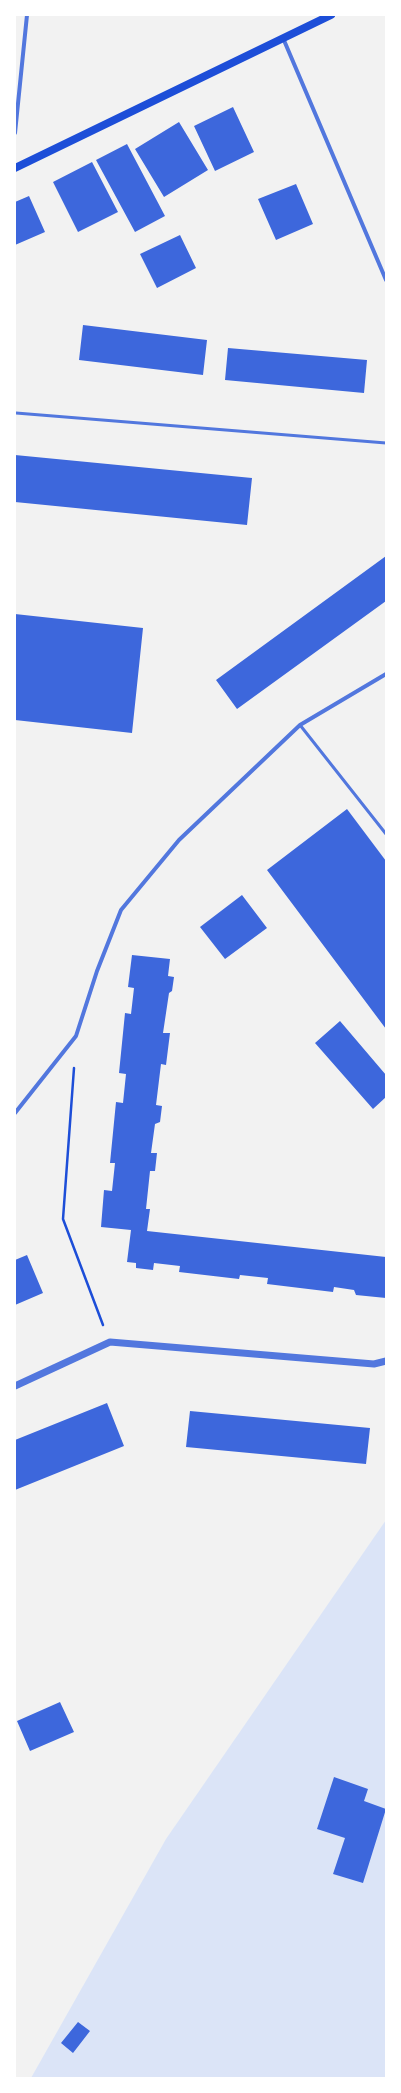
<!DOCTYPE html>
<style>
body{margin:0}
#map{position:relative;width:401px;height:2093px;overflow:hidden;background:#f2f2f2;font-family:Helvetica,sans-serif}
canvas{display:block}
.frame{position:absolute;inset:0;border:16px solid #fff;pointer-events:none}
</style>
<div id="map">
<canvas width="401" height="2093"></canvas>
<div class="frame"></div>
</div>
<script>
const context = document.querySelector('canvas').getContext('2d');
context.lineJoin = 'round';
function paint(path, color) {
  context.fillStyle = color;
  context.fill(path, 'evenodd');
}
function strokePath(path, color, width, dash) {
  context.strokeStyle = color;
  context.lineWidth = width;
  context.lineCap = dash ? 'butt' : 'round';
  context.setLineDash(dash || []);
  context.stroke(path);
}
const green = new Path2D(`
 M 386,1520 L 386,2078 L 31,2078 L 166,1839 Z`);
const building = new Path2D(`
 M 233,107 L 254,152 L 215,171 L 194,126 Z
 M 179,122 L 208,170 L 164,197 L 135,149 Z
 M 127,144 L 165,216 L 135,232 L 96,160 Z
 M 92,162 L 118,212 L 78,232 L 53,182 Z
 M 296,184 L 313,224 L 276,240 L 258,199 Z
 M 29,196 L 45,232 L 15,245 L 15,202 Z
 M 180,235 L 196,268 L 157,288 L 140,254 Z
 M 83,325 L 207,340 L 203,375 L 79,360 Z
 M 228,348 L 367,360 L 364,393 L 225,380 Z
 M 15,455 L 252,478 L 247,525 L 15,502 Z
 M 386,556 L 386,601 L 237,709 L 216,680 Z
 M 15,614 L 143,628 L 132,733 L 15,720 Z
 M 347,809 L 386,861 L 386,1029 L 267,870 Z
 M 242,895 L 267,928 L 225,959 L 200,927 Z
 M 132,955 L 170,959 L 168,976 L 174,977 L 172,991 L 169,993 L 163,1033 L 170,1033 L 166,1065 L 161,1064 L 156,1105 L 162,1106 L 160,1122 L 155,1124 L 151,1153 L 157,1153 L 155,1171 L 150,1171 L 146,1209 L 150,1209 L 147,1231 L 386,1257 L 386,1298 L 356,1295 L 354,1290 L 334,1287 L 333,1292 L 267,1284 L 268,1278 L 240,1275 L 239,1279 L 179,1272 L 180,1266 L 154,1263 L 153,1270 L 136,1268 L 136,1263 L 127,1262 L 131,1230 L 101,1227 L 104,1190 L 112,1191 L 115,1163 L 110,1163 L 116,1102 L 123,1103 L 126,1074 L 119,1073 L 125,1013 L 131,1014 L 134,988 L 128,987 Z
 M 340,1021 L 386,1075 L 386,1097 L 373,1109 L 315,1043 Z
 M 27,1255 L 43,1293 L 15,1305 L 15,1260 Z
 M 107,1403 L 124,1446 L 15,1490 L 15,1440 Z
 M 190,1411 L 370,1428 L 366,1464 L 186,1447 Z
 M 60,1702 L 74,1732 L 30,1751 L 17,1721 Z
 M 334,1777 L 368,1789 L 364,1801 L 386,1809 L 363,1883 L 333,1874 L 345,1838 L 317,1829 Z
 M 78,2022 L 90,2031 L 73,2053 L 61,2043 Z`);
const path = new Path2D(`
 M 74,1068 L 63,1219 L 103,1325`);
const service = new Path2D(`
 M 16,413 L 386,443
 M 300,725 L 386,834`);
const minor = new Path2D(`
 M 283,38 L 386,280
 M 15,133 L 27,15
 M 15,1113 L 76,1036 L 97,971 L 121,910 L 179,840 L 300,725 L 386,674`);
const tertiary = new Path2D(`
 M 15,1386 L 110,1342 L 374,1364 L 386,1361`);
const secondary = new Path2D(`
 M 15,168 L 331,15`);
paint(green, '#dbe4f7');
paint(building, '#3d67dc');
strokePath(path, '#1d4ed8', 2.5);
strokePath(service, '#5277de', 3);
strokePath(minor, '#5277de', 4);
strokePath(tertiary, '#5277de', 7);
strokePath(secondary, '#1d4ed8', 8);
</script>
